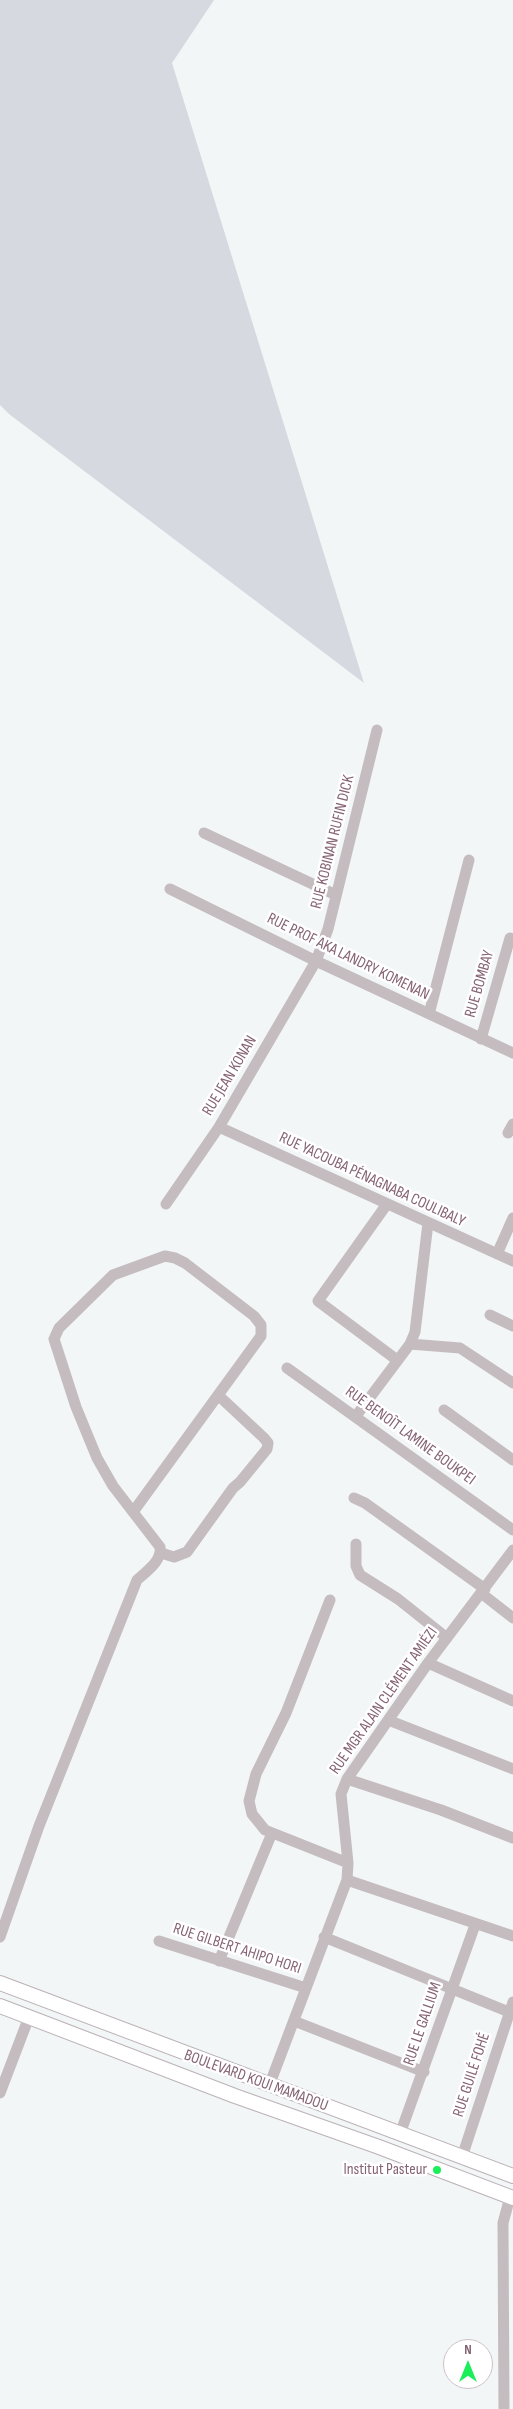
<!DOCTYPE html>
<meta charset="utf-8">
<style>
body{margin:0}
#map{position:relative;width:513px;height:2409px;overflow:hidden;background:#f2f6f6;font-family:"Sofia Sans Condensed",sans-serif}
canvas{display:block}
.north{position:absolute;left:443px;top:2339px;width:50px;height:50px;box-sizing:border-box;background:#fff;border:1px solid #cec1c7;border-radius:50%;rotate:0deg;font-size:14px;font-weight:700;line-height:20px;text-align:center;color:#856374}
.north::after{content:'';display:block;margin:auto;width:18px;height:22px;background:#1aef5a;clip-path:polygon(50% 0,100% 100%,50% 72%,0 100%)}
</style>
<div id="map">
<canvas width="513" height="2409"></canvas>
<div class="north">N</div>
</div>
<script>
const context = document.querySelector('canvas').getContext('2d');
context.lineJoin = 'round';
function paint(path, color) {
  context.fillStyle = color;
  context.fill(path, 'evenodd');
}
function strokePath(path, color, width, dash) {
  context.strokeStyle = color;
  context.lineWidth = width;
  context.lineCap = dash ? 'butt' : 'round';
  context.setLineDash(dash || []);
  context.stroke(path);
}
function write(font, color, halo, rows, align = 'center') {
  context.font = font + ' "Sofia Sans Condensed",sans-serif';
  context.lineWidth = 5;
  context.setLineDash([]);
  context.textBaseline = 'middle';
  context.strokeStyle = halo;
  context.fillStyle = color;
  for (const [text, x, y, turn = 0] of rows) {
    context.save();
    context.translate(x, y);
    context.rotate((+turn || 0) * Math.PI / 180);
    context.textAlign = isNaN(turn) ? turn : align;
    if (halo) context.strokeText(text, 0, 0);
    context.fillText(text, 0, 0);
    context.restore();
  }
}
const green = new Path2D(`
 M 0,0 L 214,0 L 172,63 L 364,683 L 9,414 L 0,405 Z`);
const minor = new Path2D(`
 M 204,833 L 336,895
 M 170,889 L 316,961 L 513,1053
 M 429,1014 L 469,860
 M 481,1039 L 510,938
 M 219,1127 L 513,1261
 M 508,1133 L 513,1124
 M 166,1204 L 219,1127 L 316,961 L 328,929 L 377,730
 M 387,1204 L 318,1301 L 397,1360
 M 497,1254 L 513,1218
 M 490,1315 L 513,1326
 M 410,1344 L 460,1348 L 513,1383
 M 287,1368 L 513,1530
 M 444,1410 L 513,1460
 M 356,1416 L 410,1344 L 415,1332 L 428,1223
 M 354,1498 L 365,1503 L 485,1589
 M 356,1544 L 356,1566 L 360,1575 L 398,1599 L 447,1638
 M 161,1553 L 174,1557 L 187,1552 L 233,1488 L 240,1482 L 267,1449 L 268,1443 L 264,1438 L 218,1395
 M 481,1593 L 513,1618
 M 330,1600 L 286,1713 L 256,1774 L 249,1801 L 252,1814 L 265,1830 L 348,1863
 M 428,1663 L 513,1701
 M 388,1720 L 513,1769
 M 347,1779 L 441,1810 L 513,1838
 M 347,1880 L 513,1936
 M 0,1937 L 39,1826 L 137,1580 C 147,1571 162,1561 160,1547 L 113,1486 L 97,1458 L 76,1407 L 54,1339 L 59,1328 L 113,1275 L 165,1256 L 175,1258 L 185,1263 L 254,1316 L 261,1325 L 261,1336 L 133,1512
 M 324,1937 L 509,2012
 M 159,1941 L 306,1988
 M 219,1961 L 272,1833
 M 294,2021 L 424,2072
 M 269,2086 L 347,1880 L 348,1863 L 341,1794 L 347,1779 L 428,1663 L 513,1550
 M 0,2093 L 29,2017
 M 400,2134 L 475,1925
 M 462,2157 L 513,2002
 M 504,2409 L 503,2223 L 510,2197`);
const major = new Path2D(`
 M 0,1983 L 513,2176
 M 0,2006 L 235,2096 L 379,2147 L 513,2198`);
const markers = [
 [437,2170,5,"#1aef5a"]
];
const streetNames = [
 ["RUE KOBINAN RUFIN DICK",333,842,-76],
 ["RUE PROF AKA LANDRY KOMENAN",348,957,26],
 ["RUE BOMBAY",480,984,-74],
 ["RUE JEAN KONAN",230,1076,-59],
 ["RUE YACOUBA PÉNAGNABA COULIBALY",372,1180,25],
 ["RUE BENOÎT LAMINE BOUKPEI",410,1436,36],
 ["RUE MGR ALAIN CLÉMENT AMIÉZI",384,1701,-55],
 ["RUE GILBERT AHIPO HORI",237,1949,18],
 ["RUE LE GALLIUM",423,2024,-71],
 ["RUE GUILÉ FOHÉ",472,2075,-72],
 ["BOULEVARD KOUI MAMADOU",256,2081,20]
];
const poiNames = [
 ["Institut Pasteur",427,2170]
];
paint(green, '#d6d9e0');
strokePath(major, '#bbb1b6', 16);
strokePath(minor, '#c5bcc0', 11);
strokePath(major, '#fff', 14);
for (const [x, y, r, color] of markers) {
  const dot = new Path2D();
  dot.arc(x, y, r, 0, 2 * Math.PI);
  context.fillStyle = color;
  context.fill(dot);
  strokePath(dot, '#fff', 2);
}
write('16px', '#856374', '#fff', streetNames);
write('16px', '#856374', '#fff', poiNames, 'right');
</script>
